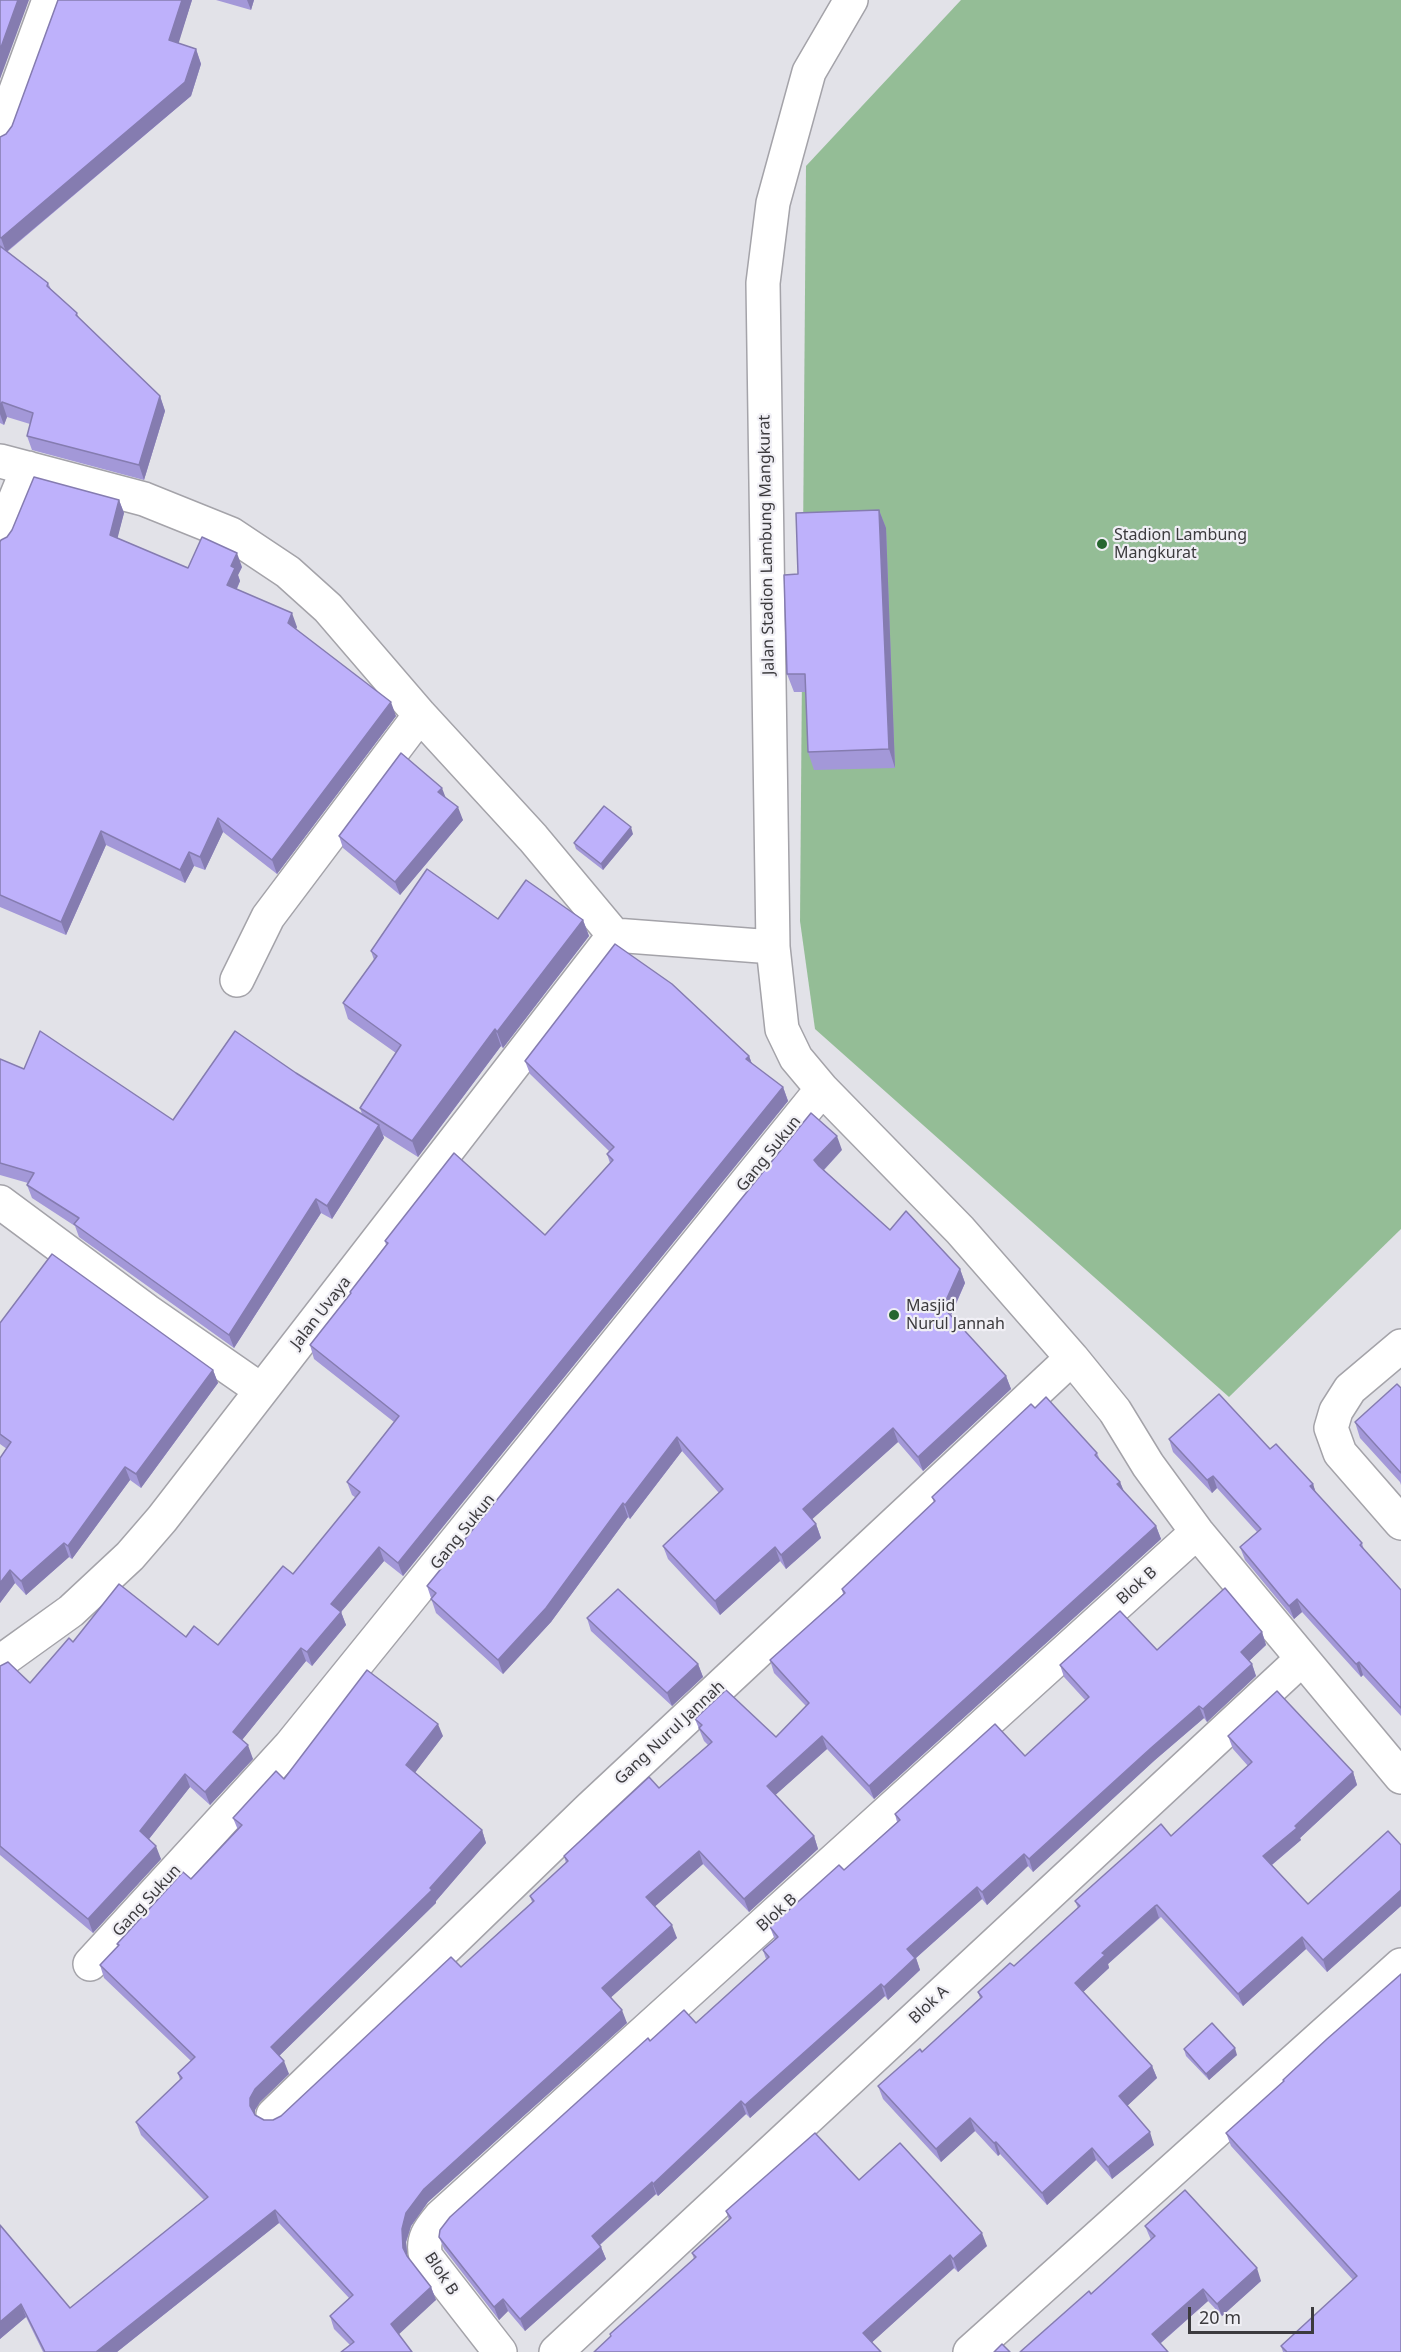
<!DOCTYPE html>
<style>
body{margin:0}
#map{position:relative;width:1401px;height:2352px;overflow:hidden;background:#e2e2e8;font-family:"Noto Sans",sans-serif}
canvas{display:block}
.scale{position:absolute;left:1188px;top:2307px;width:126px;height:27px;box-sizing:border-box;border:3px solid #3c3b3e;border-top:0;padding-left:8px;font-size:18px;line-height:21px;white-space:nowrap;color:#3c3b3e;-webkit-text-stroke:4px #f0eff5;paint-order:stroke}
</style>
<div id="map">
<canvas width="1401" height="2352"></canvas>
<div class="scale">20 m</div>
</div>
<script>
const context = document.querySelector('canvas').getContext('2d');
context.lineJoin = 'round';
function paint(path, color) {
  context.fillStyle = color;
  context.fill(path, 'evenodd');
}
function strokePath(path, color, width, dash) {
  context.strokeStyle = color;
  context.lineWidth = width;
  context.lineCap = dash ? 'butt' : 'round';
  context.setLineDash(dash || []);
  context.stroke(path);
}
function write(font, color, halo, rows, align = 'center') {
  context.font = font + ' "Noto Sans",sans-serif';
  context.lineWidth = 4.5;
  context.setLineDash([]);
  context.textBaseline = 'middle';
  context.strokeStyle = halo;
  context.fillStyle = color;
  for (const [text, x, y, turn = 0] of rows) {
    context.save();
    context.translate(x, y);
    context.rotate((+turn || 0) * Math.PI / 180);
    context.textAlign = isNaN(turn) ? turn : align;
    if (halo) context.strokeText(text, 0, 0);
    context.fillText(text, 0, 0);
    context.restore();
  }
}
const green = new Path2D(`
 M 961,0 L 1401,0 L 1401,1229 L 1229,1397 L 815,1029 L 800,921 L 806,166 Z`);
const minor = new Path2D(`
 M 0,134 L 49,0
 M 0,461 L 144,499 L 231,534 L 288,572 L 328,608 L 420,715 L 533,838 L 614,935
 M 0,536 L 28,468
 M 614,935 L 773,947 L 763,283 L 773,203 L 809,72 L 851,0
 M 773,947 L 782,1029 L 796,1058 L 822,1089 L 960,1230 L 1072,1358 L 1115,1411 L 1148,1465 L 1197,1532 L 1401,1777
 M 237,980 L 268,917 L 420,715
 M 0,1202 L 147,1311 L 261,1390
 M 1401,1346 L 1350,1389 L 1336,1411 L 1331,1428 L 1340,1453 L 1401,1523
 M 0,1662 L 71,1611 L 130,1556 L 162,1519 L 614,935
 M 90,1964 L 290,1746 L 822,1089
 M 273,2115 L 589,1809 L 1072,1358
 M 500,2352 L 426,2257 C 421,2239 430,2229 441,2216 L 1197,1532
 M 556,2352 L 1302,1659
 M 970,2352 L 1401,1965`);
const wall = new Path2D(`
 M 58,0 L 192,0 L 178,43 L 196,49 L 201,64 L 191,96 L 7,252 L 48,283 L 51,289 L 77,313 L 79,318 L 160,396 L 165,411 L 144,480 L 32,450 L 27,436 L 30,424 L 7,417 L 4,425 L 0,423 L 0,137 L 6,134 L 12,126 Z
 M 216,0 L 254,0 L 251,10 Z
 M 119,500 L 124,513 L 117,538 L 188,568 L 242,567 L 238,575 L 240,581 L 237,589 L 297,627 L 296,629 L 396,716 L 277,874 L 223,832 L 205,870 L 194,866 L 185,883 L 106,845 L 66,935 L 0,907 L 0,542 Z
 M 879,510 L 886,528 L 895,768 L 814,770 L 808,752 L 806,692 L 794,692 L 787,674 L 798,574 Z
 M 446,798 L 463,820 L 400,895 L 343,848 L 339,836 Z
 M 633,834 L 603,870 L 576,849 L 574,843 Z
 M 498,919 L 583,920 L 589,936 L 503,1048 L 501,1046 L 418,1157 L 383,1135 L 384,1138 L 332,1219 L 321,1213 L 234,1348 L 79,1237 L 75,1226 L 32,1198 L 27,1185 L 28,1183 L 0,1175 L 0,1059 L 24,1069 L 173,1120 L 296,1073 L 362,1114 L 360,1108 L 396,1053 L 348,1019 L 343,1003 L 374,960 L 371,951 Z
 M 749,1056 L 752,1064 L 783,1087 L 788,1101 L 403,1576 L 384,1561 L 341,1612 L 346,1625 L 312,1666 L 306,1661 L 242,1740 L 253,1759 L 210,1805 L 190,1787 L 149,1839 L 161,1859 L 93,1933 L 0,1855 L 0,1666 L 30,1683 L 73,1642 L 186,1637 L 218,1645 L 293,1574 L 356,1498 L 352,1495 L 347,1482 L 394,1422 L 314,1359 L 310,1345 L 350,1294 L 350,1292 L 386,1245 L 385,1241 L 545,1235 L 610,1163 L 607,1154 L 609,1151 L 530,1074 L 525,1061 Z
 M 842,1150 L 824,1170 L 890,1230 L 960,1269 L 965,1283 L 951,1316 L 1006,1376 L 1011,1389 L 923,1471 L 898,1442 L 812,1519 L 816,1524 L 821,1538 L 786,1569 L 780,1561 L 720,1615 L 668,1559 L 663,1546 L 719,1493 L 682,1451 L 630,1519 L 628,1517 L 551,1622 L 503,1674 L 436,1613 L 427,1586 Z
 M 0,1323 L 213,1370 L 218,1383 L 141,1488 L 130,1480 L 72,1559 L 69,1557 L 26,1595 L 15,1583 L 0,1603 L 0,1458 L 7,1449 L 0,1444 Z
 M 1401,1388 L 1401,1485 L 1400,1482 L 1360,1438 L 1355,1422 Z
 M 1035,1408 L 1097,1453 L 1100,1460 L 1120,1482 L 1124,1492 L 1156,1526 L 1161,1539 L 874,1799 L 827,1749 L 775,1795 L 814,1836 L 818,1849 L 749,1912 L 703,1864 L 655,1906 L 677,1938 L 611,1997 L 627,2023 L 428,2202 L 411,2226 L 406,2242 L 407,2257 L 431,2287 L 436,2300 L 350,2345 L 334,2329 L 330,2316 L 349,2298 L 279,2223 L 117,2352 L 43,2352 L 26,2317 L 0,2339 L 0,2225 L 70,2308 L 204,2200 L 141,2135 L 136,2122 L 180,2080 L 178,2073 L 191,2061 L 104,1978 L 100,1965 L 118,1946 L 117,1944 L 191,1879 L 238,1830 L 233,1818 L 284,1779 L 443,1736 L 415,1772 L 482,1830 L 486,1843 L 436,1901 L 436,1903 L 279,2056 L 289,2074 L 260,2102 L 255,2110 L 255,2115 L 264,2120 L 273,2120 L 281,2116 L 461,1967 L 532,1902 L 530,1896 L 566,1863 L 564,1856 L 659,1788 L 708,1745 L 704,1741 L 695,1719 L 776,1737 L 806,1706 L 774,1673 L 770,1660 L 843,1594 L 842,1589 L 934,1502 L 932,1497 Z
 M 1169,1439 L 1270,1449 L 1313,1484 L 1316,1494 L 1362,1543 L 1364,1550 L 1401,1590 L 1401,1716 L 1363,1675 L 1361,1677 L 1302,1612 L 1294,1619 L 1245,1560 L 1240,1547 L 1257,1532 L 1217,1488 L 1212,1493 L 1173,1452 Z
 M 587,1618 L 698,1664 L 703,1677 L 672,1706 L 591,1631 Z
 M 1262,1632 L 1266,1645 L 1249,1661 L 1252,1664 L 1256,1676 L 1207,1722 L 1204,1718 L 1155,1760 L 1033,1872 L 1028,1866 L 987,1905 L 982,1899 L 916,1958 L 920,1970 L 888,2000 L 885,1996 L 750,2118 L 746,2114 L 658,2196 L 656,2194 L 600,2245 L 606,2259 L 525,2331 L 508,2311 L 499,2320 L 444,2249 L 439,2237 L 650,2041 L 696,2023 L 766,1959 L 763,1950 L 775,1940 L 770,1927 L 844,1870 L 897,1822 L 895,1814 L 1025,1756 L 1086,1701 L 1064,1677 L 1060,1665 Z
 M 1228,1736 L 1353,1772 L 1357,1785 L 1300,1838 L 1301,1840 L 1272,1865 L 1308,1904 L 1401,1845 L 1401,1906 L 1327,1972 L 1306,1949 L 1243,2006 L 1161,1917 L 1108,1964 L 1109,1968 L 1083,1992 L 1152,2066 L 1157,2078 L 1127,2106 L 1154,2145 L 1112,2179 L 1096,2160 L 1047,2205 L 1000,2154 L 998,2156 L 975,2131 L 941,2162 L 883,2099 L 878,2086 L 922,2052 L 980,1998 L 978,1992 L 1014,1966 L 1078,1908 L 1075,1901 L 1171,1836 L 1248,1766 L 1233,1749 Z
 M 1401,1974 L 1401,2352 L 1283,2352 L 1281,2346 L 1353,2280 L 1231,2146 L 1226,2133 L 1284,2082 L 1283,2080 Z
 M 1184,2049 L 1237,2055 L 1209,2080 L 1186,2056 Z
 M 859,2180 L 987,2246 L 958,2272 L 954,2268 L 872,2342 L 611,2337 L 610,2334 L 694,2259 L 692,2253 L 729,2220 L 726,2211 Z
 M 1145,2226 L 1261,2281 L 1222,2316 L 1208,2301 L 1160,2344 L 1091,2294 L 1151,2240 Z`);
const shadedWall = new Path2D(`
 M 18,0 L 29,0 L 0,79 L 0,50 Z
 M 182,0 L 192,0 L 175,55 L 169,40 Z
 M 247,0 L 254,0 L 251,10 Z
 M 196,49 L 201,64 L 191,96 L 6,252 L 1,238 Z
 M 160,396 L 165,411 L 144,480 L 139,465 Z
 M 2,402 L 7,417 L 4,425 L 0,414 L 0,407 Z
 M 119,500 L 124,513 L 115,548 L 110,535 Z
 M 879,510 L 886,528 L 895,768 L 889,749 Z
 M 237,553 L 242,567 L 238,575 L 240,581 L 232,599 L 227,585 L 231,566 Z
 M 292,613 L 297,627 L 293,636 L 288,623 Z
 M 391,702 L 396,716 L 277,874 L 272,860 Z
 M 442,788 L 447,801 L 438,792 Z
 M 458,807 L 463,820 L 400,895 L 395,882 Z
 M 218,818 L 223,832 L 205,870 L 200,857 Z
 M 631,827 L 633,834 L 603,870 L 601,864 Z
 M 101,831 L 106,845 L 66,935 L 61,922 Z
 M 189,852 L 194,866 L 185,883 L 180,870 Z
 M 583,920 L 589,936 L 503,1048 L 497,1032 Z
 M 495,1029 L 501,1046 L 418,1157 L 412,1141 Z
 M 749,1056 L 754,1069 L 746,1059 Z
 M 783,1087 L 788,1101 L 403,1576 L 398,1563 Z
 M 379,1125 L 384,1138 L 332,1219 L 327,1206 Z
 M 837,1136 L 842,1150 L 820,1174 L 814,1160 Z
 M 316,1199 L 321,1213 L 234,1348 L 229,1335 Z
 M 960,1269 L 965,1283 L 948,1321 L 943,1307 Z
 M 213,1370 L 218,1383 L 141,1488 L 136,1474 Z
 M 1006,1376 L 1011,1389 L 923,1471 L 918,1457 Z
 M 893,1428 L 898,1442 L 808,1523 L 803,1509 Z
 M 677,1437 L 682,1451 L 630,1519 L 625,1505 Z
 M 125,1467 L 130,1480 L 72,1559 L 68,1546 Z
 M 1213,1476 L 1217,1488 L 1212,1493 L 1207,1480 Z
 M 1120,1482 L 1125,1494 L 1117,1484 Z
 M 1313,1484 L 1317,1496 L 1310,1486 Z
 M 623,1503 L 628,1517 L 551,1622 L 503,1674 L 498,1660 Z
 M 816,1524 L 821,1538 L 786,1569 L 781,1555 Z
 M 1156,1526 L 1161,1539 L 874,1799 L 869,1786 Z
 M 64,1543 L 69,1557 L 26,1595 L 21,1581 Z
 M 379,1547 L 384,1561 L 341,1612 L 346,1625 L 312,1666 L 307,1652 L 331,1604 Z
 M 775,1547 L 780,1561 L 720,1615 L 715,1601 Z
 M 10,1570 L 15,1583 L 0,1603 L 0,1583 Z
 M 1297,1599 L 1302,1612 L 1294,1619 L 1289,1606 Z
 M 1262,1632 L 1266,1645 L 1246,1664 L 1241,1652 Z
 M 301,1648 L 306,1661 L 238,1745 L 233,1732 Z
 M 1359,1662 L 1363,1675 L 1361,1677 L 1356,1664 Z
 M 698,1664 L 703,1677 L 672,1706 L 667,1693 Z
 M 1252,1664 L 1256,1676 L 1207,1722 L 1203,1709 Z
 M 1199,1706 L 1204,1718 L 1155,1760 L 1033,1872 L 1029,1859 L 1151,1748 Z
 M 438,1724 L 443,1736 L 411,1778 L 406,1765 Z
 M 822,1736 L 827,1749 L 771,1799 L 767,1786 Z
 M 248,1745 L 253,1759 L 210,1805 L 205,1792 Z
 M 1353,1772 L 1357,1785 L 1300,1838 L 1301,1840 L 1268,1868 L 1263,1856 Z
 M 185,1774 L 190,1787 L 145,1844 L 140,1831 Z
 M 482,1830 L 486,1843 L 436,1901 L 436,1903 L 275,2060 L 271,2047 L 430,1888 Z
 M 814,1836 L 818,1849 L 749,1912 L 744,1899 Z
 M 156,1846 L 161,1859 L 93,1933 L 88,1919 Z
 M 699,1851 L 703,1864 L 651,1910 L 646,1897 Z
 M 1024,1854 L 1028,1866 L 987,1905 L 982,1892 Z
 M 977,1887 L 982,1899 L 916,1958 L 920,1970 L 888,2000 L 884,1987 L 907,1949 Z
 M 1401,1890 L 1401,1906 L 1327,1972 L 1323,1960 Z
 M 1155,1906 L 1159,1918 L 1108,1964 L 1109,1968 L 1080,1995 L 1075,1983 L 1102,1953 Z
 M 672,1925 L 677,1938 L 607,2001 L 602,1988 Z
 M 1302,1937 L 1306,1949 L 1243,2006 L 1238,1994 Z
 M 881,1984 L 885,1996 L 750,2118 L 745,2105 Z
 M 622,2010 L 627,2023 L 428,2202 L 411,2226 L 406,2242 L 408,2261 L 403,2248 L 402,2229 L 406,2213 L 424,2189 Z
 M 1235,2048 L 1237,2055 L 1209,2080 L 1206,2074 Z
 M 284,2061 L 289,2074 L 260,2102 L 255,2110 L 255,2119 L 250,2106 L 250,2098 L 255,2089 Z
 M 1152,2066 L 1157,2078 L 1124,2109 L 1119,2096 Z
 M 741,2101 L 746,2114 L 658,2196 L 653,2184 Z
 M 970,2118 L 975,2131 L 941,2162 L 936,2149 Z
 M 1150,2132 L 1154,2145 L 1112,2179 L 1108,2167 Z
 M 996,2142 L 1000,2154 L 998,2156 L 994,2143 Z
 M 1092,2148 L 1096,2160 L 1047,2205 L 1042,2193 Z
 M 652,2182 L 656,2194 L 596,2248 L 592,2236 Z
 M 275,2210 L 279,2223 L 117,2352 L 96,2352 Z
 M 982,2233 L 987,2246 L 958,2272 L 953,2259 Z
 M 601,2247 L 606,2259 L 525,2331 L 520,2319 Z
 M 950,2255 L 954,2268 L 868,2346 L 863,2333 Z
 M 1257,2268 L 1261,2281 L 1222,2316 L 1217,2304 Z
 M 431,2287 L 436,2300 L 396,2337 L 391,2324 Z
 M 1203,2289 L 1208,2301 L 1156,2347 L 1152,2334 Z
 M 503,2299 L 508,2311 L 499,2320 L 494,2307 Z
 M 21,2304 L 26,2317 L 0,2339 L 0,2322 Z`);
const building = new Path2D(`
 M 0,0 L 18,0 L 0,50 Z
 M 58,0 L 182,0 L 169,40 L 196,49 L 185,82 L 1,238 L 0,237 L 0,137 L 6,134 L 12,126 Z
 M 0,246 L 48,283 L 47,286 L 77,313 L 76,315 L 160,396 L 139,465 L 27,436 L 33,413 L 2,402 L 0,407 Z
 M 34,477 L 119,500 L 110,535 L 188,568 L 202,537 L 237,553 L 231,566 L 235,568 L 227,585 L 292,613 L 288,623 L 391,702 L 272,860 L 218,818 L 200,857 L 189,852 L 180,870 L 101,831 L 61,922 L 0,895 L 0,542 L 1,540 L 7,537 L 12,530 Z
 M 879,510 L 889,749 L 808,752 L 805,674 L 787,674 L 784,575 L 798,574 L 796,513 Z
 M 401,753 L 442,788 L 438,792 L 458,807 L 395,882 L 339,836 Z
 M 604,806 L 631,827 L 601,864 L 574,843 Z
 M 427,869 L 498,919 L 526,880 L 583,920 L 497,1032 L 495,1029 L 412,1141 L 360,1108 L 401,1045 L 343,1003 L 377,956 L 371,951 Z
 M 615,944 L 672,984 L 749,1056 L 746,1059 L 783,1087 L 398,1563 L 379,1547 L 331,1604 L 341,1612 L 307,1652 L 301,1648 L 233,1732 L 248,1745 L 205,1792 L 185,1774 L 140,1831 L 156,1846 L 88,1919 L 0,1846 L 0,1666 L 8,1662 L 30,1683 L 69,1638 L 73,1642 L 119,1584 L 186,1637 L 194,1626 L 218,1645 L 283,1566 L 293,1574 L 360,1492 L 347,1482 L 399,1416 L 310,1345 L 351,1293 L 350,1292 L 388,1243 L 385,1241 L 454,1153 L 545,1235 L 613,1160 L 607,1154 L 614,1147 L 525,1061 Z
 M 40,1031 L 173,1120 L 235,1031 L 296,1073 L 379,1125 L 327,1206 L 316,1199 L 229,1335 L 74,1224 L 79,1218 L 27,1185 L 34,1173 L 0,1163 L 0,1059 L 24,1069 Z
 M 811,1113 L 837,1136 L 814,1160 L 819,1166 L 890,1230 L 906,1211 L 960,1269 L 943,1307 L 1006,1376 L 918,1457 L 893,1428 L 803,1509 L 816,1524 L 781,1555 L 775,1547 L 715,1601 L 663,1546 L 723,1489 L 677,1437 L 625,1505 L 623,1503 L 546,1608 L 498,1660 L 431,1599 L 436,1593 L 427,1586 Z
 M 52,1254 L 213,1370 L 136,1474 L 125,1467 L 68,1546 L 64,1543 L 21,1581 L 10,1570 L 0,1583 L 0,1458 L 11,1442 L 0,1434 L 0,1323 Z
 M 1397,1384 L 1401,1388 L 1401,1473 L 1355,1422 Z
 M 1219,1394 L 1270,1449 L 1276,1444 L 1313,1484 L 1310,1486 L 1362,1543 L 1360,1545 L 1401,1590 L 1401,1708 L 1359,1662 L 1356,1664 L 1297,1599 L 1289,1606 L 1240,1547 L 1261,1529 L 1213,1476 L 1207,1480 L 1169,1439 Z
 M 1046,1397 L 1097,1453 L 1095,1455 L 1120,1482 L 1117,1484 L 1156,1526 L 869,1786 L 822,1736 L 767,1786 L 814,1836 L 744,1899 L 699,1851 L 646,1897 L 672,1925 L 602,1988 L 622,2010 L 424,2189 L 406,2213 L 402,2229 L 403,2248 L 407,2256 L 431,2287 L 391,2324 L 412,2352 L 341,2352 L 354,2342 L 330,2316 L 353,2295 L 275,2210 L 96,2352 L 45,2352 L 21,2304 L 0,2322 L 0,2225 L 70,2308 L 208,2197 L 136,2122 L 182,2078 L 178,2073 L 195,2057 L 100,1965 L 119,1945 L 117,1944 L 183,1872 L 191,1879 L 242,1825 L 233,1818 L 276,1771 L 284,1779 L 367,1670 L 438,1724 L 406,1765 L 482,1830 L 430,1888 L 432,1890 L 271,2047 L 284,2061 L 255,2089 L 250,2098 L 250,2106 L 255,2115 L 264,2120 L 273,2120 L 281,2116 L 451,1957 L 461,1967 L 534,1901 L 530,1896 L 568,1861 L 564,1856 L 649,1777 L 659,1788 L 712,1742 L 699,1728 L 702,1725 L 695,1719 L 726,1690 L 776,1737 L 809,1703 L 770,1660 L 845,1593 L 842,1589 L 935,1501 L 932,1497 L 1031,1404 L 1035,1408 Z
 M 1225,1588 L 1262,1632 L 1241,1652 L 1252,1664 L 1203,1709 L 1199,1706 L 1151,1748 L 1029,1859 L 1024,1854 L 982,1892 L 977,1887 L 907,1949 L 915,1958 L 884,1987 L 881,1984 L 745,2105 L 741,2101 L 653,2184 L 652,2182 L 592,2236 L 601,2247 L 520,2319 L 503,2299 L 494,2307 L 439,2237 L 440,2230 L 450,2217 L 648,2038 L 650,2041 L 684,2010 L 696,2023 L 769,1957 L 763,1950 L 778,1937 L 770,1927 L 839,1865 L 844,1870 L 900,1820 L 895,1814 L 995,1724 L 1025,1756 L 1089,1697 L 1060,1665 L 1120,1611 L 1157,1650 Z
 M 618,1589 L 698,1664 L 667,1693 L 587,1618 Z
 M 1277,1691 L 1353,1772 L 1295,1826 L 1297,1828 L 1263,1856 L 1308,1904 L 1388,1831 L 1401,1845 L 1401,1890 L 1323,1960 L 1302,1937 L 1238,1994 L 1157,1905 L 1155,1906 L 1102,1953 L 1105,1955 L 1075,1983 L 1152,2066 L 1119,2096 L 1150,2132 L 1108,2167 L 1092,2148 L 1042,2193 L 996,2142 L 994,2143 L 970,2118 L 936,2149 L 878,2086 L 920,2049 L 922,2052 L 982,1997 L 978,1992 L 1010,1963 L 1014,1966 L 1080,1906 L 1075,1901 L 1161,1824 L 1171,1836 L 1252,1762 L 1228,1736 Z
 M 1401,1974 L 1401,2352 L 1287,2352 L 1281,2346 L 1357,2276 L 1226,2133 L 1284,2081 L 1283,2080 L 1327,2039 Z
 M 1212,2023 L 1235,2048 L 1206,2074 L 1184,2049 Z
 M 815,2133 L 859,2180 L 900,2143 L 982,2233 L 953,2259 L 950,2255 L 863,2333 L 881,2352 L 594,2352 L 611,2336 L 610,2334 L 696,2257 L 692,2253 L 731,2218 L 726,2211 Z
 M 1185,2190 L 1257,2268 L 1217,2304 L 1203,2289 L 1152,2334 L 1168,2352 L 1020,2352 L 1089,2291 L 1091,2294 L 1155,2236 L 1145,2226 Z
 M 1002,2344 L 1010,2352 L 994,2352 Z`);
const markers = [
 [1102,544,6,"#26662f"],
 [894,1315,6,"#26662f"]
];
const poiNames = [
 ["Stadion Lambung",1114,535],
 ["Mangkurat",1114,553],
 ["Masjid",906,1306],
 ["Nurul Jannah",906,1324]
];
const streetNames = [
 ["Jalan Stadion Lambung Mangkurat",767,545,-91],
 ["Gang Sukun",769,1154,-51],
 ["Jalan Uvaya",321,1313,-52],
 ["Gang Sukun",463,1532,-51],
 ["Blok B",1137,1586,-42],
 ["Gang Nurul Jannah",670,1733,-43],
 ["Gang Sukun",147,1901,-47],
 ["Blok B",777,1913,-42],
 ["Blok A",929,2005,-43],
 ["Blok B",441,2274,57]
];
paint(green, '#94bd96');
strokePath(minor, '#a4a3a9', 36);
strokePath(minor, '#fff', 33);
paint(wall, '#a398d8');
paint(shadedWall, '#857cb0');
paint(building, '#beb1fb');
strokePath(building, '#857cb0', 1.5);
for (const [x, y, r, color] of markers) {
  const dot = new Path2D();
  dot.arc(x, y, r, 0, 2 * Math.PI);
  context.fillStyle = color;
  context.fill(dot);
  strokePath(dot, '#f0eff5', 2);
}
write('16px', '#3c3b3e', '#f0eff5', poiNames, 'left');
write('16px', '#3c3b3e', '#f0eff5', streetNames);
</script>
